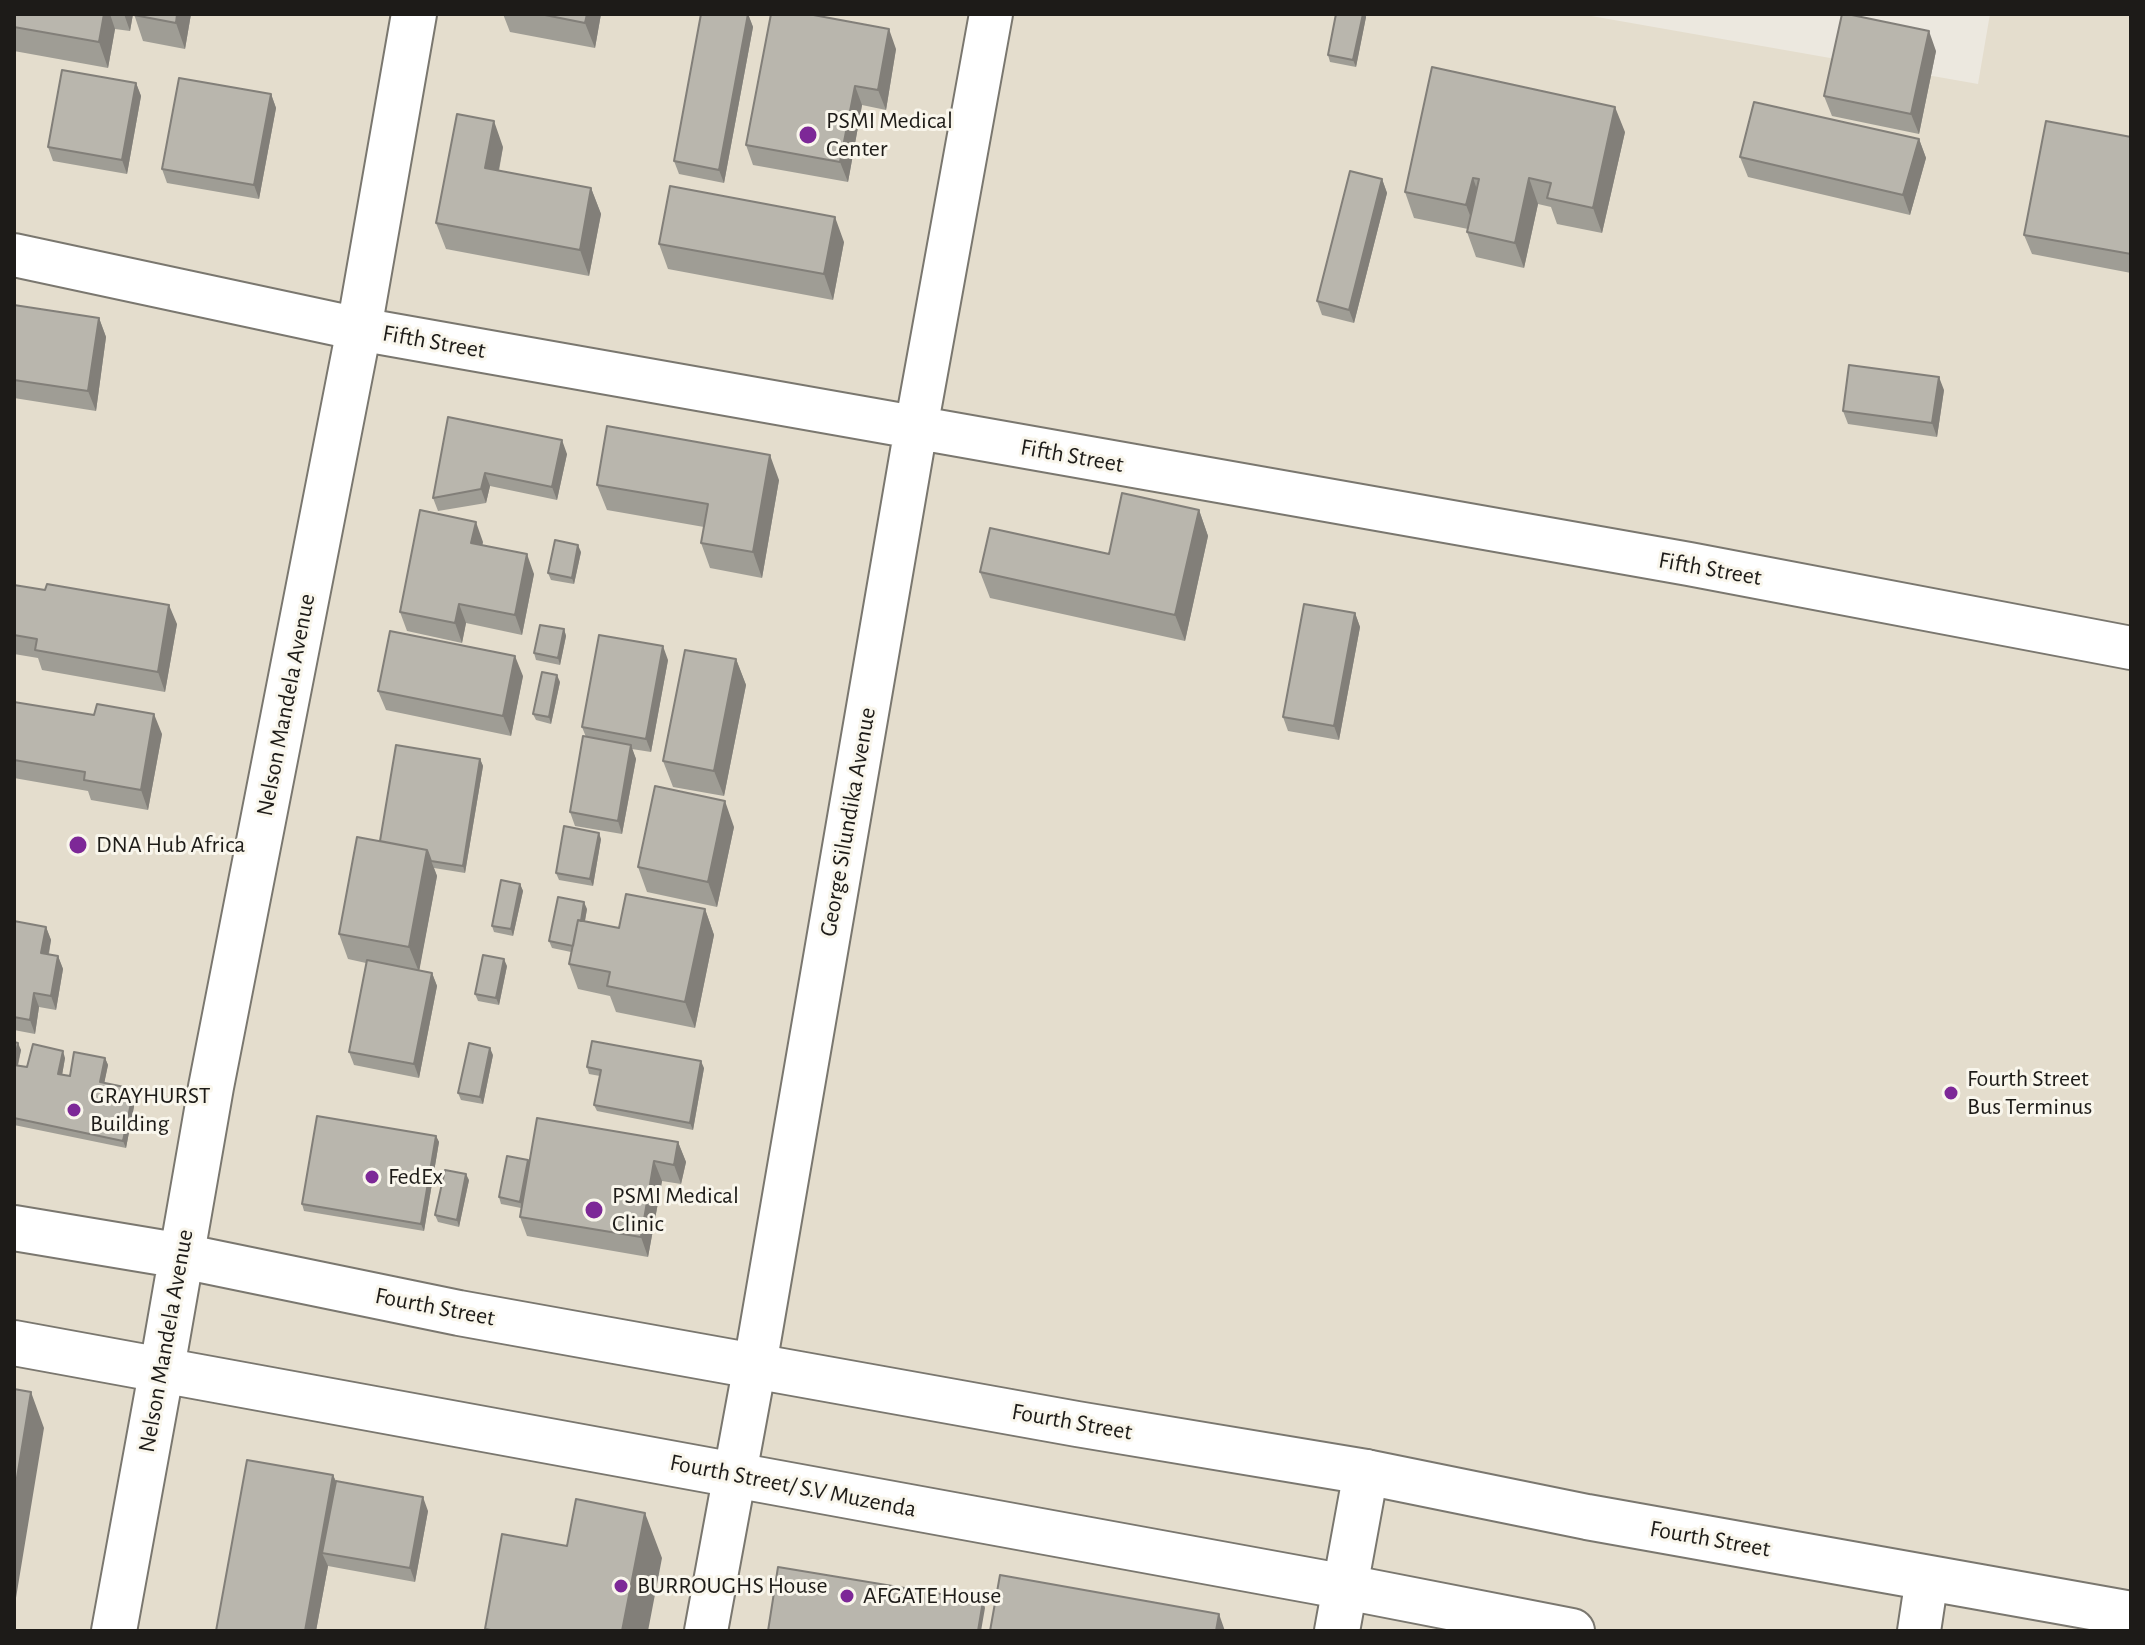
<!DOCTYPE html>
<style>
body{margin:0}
#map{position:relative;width:2145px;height:1645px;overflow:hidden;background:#ece8df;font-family:"Alegreya Sans",sans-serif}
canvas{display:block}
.frame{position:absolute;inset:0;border:16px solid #1d1b18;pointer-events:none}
</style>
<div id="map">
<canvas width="2145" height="1645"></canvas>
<div class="frame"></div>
</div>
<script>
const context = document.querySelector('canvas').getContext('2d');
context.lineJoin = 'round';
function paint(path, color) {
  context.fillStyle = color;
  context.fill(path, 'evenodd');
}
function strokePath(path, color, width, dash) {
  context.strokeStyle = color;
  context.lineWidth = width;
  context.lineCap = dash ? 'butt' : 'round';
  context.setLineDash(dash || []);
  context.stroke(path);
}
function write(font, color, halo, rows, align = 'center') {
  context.font = font + ' "Alegreya Sans",sans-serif';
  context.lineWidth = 6;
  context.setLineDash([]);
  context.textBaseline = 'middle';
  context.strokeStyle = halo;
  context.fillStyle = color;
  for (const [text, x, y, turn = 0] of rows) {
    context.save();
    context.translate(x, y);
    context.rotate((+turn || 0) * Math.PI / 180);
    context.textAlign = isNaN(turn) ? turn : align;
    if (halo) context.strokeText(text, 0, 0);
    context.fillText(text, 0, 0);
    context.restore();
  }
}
const built = new Path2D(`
 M 14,14 L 1580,14 L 1978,84 L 1990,14 L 2131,14 L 2131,1631 L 14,1631 Z`);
const minor = new Path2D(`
 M 14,255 L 359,329 L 1689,564 L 2131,648
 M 706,1631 L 755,1365 L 916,428 L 991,14
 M 1919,1631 L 1927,1578`);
const tertiary = new Path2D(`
 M 114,1631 L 162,1368
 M 1337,1631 L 1366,1472`);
const secondary = new Path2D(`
 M 14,1228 L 182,1256 L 459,1313 L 1077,1424 L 1366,1472 L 1587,1517 L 2131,1614
 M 14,1343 L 1346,1587 L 1572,1631
 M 162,1368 L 211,1087 L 359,329 L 414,14`);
const wall = new Path2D(`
 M 14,14 L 133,14 L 130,31 L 115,29 L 108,68 L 14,51 Z
 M 134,14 L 191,14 L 185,49 L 143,41 Z
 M 503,14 L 601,14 L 595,48 L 510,32 Z
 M 748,14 L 753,27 L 724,183 L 679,174 L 674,161 Z
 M 1336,14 L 1365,14 L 1366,17 L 1356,67 L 1330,62 L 1328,55 Z
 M 896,49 L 886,110 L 862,105 L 848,182 L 753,165 L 746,145 Z
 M 1936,51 L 1919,134 L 1832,116 L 1824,96 Z
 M 136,83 L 141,96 L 127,174 L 53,161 L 48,147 Z
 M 271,94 L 276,108 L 259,199 L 167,183 L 162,169 Z
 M 1625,132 L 1602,233 L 1557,224 L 1551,207 L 1538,204 L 1524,268 L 1476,257 L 1467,232 L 1468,229 L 1414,218 L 1405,192 Z
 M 2131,137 L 2131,273 L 2032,254 L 2024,235 Z
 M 1919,139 L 1926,158 L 1910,215 L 1748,177 L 1740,157 Z
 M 503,147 L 499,171 L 591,188 L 601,214 L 589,276 L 446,249 L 436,223 Z
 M 1382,179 L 1387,193 L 1354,323 L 1322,315 L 1317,301 Z
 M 844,242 L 833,300 L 668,269 L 659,244 Z
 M 14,305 L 99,318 L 106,337 L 96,411 L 14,398 Z
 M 1944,390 L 1937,437 L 1848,424 L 1843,411 Z
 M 448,417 L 567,454 L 557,500 L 490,486 L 486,503 L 438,511 L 433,498 Z
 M 779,480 L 762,578 L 710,568 L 701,543 L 704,527 L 607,510 L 597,485 Z
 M 1199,510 L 1208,536 L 1185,641 L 990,598 L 980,572 L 1109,554 Z
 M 483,542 L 482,545 L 534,574 L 522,635 L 466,623 L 462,643 L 407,631 L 400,612 Z
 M 581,552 L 574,584 L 551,580 L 548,573 Z
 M 14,585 L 177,624 L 165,692 L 42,670 L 38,658 L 14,654 Z
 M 1355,613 L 1360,627 L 1339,740 L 1288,731 L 1283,717 Z
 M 564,629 L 566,636 L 560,665 L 536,660 L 534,653 Z
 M 736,659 L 746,685 L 724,796 L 673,787 L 663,761 Z
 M 668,660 L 651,752 L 632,749 L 636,759 L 622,834 L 575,826 L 570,812 L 586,737 L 582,727 Z
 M 523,676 L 511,736 L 386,710 L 378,691 Z
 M 560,682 L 551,724 L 536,720 L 533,714 Z
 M 14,702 L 162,734 L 148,810 L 91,800 L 88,791 L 14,778 Z
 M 480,759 L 483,766 L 465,873 L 434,868 L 437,876 L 419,970 L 432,973 L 437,986 L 419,1078 L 354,1065 L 349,1052 L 366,963 L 348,959 L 339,934 Z
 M 734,827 L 717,907 L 647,892 L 638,867 Z
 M 601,839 L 593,886 L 559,880 L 556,873 Z
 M 520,884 L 523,891 L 513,936 L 494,932 L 492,926 Z
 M 587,909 L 585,921 L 619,928 L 705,909 L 714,935 L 695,1028 L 616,1012 L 610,996 L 578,989 L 569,964 L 571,952 L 552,948 L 549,941 Z
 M 14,921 L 46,927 L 51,940 L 49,954 L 58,956 L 63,969 L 56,1010 L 39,1007 L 35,1034 L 14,1030 Z
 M 507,966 L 499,1005 L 478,1001 L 475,994 Z
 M 14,1042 L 21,1050 L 18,1066 L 27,1067 L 65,1058 L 62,1075 L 70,1076 L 105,1058 L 108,1065 L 104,1083 L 136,1096 L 126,1148 L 14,1125 Z
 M 493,1055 L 483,1104 L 461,1100 L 458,1093 Z
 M 587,1067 L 704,1068 L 693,1130 L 597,1111 L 594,1105 L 600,1076 L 589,1074 Z
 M 436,1136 L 439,1142 L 424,1231 L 304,1211 L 302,1204 Z
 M 678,1142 L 686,1162 L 681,1184 L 662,1181 L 648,1257 L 527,1236 L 520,1217 L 521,1208 L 501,1204 L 499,1197 L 528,1160 Z
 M 469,1180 L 459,1227 L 438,1222 L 435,1215 Z
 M 333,1475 L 336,1481 L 428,1511 L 415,1582 L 328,1566 L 316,1631 L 216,1631 Z`);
const shadedWall = new Path2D(`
 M 104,14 L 110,14 L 115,29 L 108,68 L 99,42 Z
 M 124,14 L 133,14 L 130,31 Z
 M 177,14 L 191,14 L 185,49 L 176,23 Z
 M 587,14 L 601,14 L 595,48 L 585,23 Z
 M 748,14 L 753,27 L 724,183 L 719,170 Z
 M 1363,14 L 1365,14 L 1366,17 L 1356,67 L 1353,60 Z
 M 889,29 L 896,49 L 886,110 L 878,90 Z
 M 1929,31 L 1936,51 L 1919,134 L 1911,114 Z
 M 136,83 L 141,96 L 127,174 L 122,160 Z
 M 855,86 L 862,105 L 848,182 L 840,162 Z
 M 271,94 L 276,108 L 259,199 L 254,185 Z
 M 1615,107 L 1625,132 L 1602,233 L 1593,208 Z
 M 494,121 L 503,147 L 494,194 L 485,168 Z
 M 1919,139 L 1926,158 L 1910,215 L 1903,195 Z
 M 1473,178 L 1482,204 L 1476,231 L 1466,205 Z
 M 1529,178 L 1538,204 L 1524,268 L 1515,243 Z
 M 1382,179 L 1387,193 L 1354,323 L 1349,310 Z
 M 591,188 L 601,214 L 589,276 L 580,250 Z
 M 835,217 L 844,242 L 833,300 L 824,274 Z
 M 99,318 L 106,337 L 96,411 L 88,391 Z
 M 1939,377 L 1944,390 L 1937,437 L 1932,423 Z
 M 562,440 L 567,454 L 557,500 L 552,487 Z
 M 770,455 L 779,480 L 762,578 L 753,552 Z
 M 485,473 L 490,486 L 486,503 L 481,489 Z
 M 1199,510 L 1208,536 L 1185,641 L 1175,615 Z
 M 476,522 L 483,542 L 478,563 L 471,543 Z
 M 578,545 L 581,552 L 574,584 L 572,578 Z
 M 527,554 L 534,574 L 522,635 L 515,615 Z
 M 459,604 L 466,623 L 462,643 L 455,623 Z
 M 169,605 L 177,624 L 165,692 L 158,672 Z
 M 1355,613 L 1360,627 L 1339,740 L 1334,726 Z
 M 564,629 L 566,636 L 560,665 L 558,658 Z
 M 663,646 L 668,660 L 651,752 L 646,739 Z
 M 515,656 L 523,676 L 511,736 L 503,716 Z
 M 736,659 L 746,685 L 724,796 L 714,771 Z
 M 557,675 L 560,682 L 551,724 L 549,717 Z
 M 154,714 L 162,734 L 148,810 L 141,790 Z
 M 631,745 L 636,759 L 622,834 L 618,821 Z
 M 480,759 L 483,766 L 465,873 L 463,866 Z
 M 725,801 L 734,827 L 717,907 L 708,882 Z
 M 599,833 L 601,839 L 593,886 L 590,879 Z
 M 427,850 L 437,876 L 419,972 L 409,947 Z
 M 520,884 L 523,891 L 513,936 L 511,929 Z
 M 584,902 L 587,909 L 579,953 L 576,946 Z
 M 705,909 L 714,935 L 695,1028 L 685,1002 Z
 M 46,927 L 51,940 L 46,967 L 41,953 Z
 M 58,956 L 63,969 L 56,1010 L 51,996 Z
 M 504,959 L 507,966 L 499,1005 L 496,998 Z
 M 432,973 L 437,986 L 419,1078 L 414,1064 Z
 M 34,993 L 39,1007 L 35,1034 L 30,1020 Z
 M 18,1043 L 21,1050 L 16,1072 L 14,1064 Z
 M 490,1048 L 493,1055 L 483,1104 L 480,1097 Z
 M 63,1051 L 65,1058 L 61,1081 L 58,1074 Z
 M 105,1058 L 108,1065 L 103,1089 L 100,1082 Z
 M 701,1061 L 704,1068 L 693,1130 L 690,1123 Z
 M 134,1089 L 136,1096 L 126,1148 L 123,1141 Z
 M 436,1136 L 439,1142 L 424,1231 L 421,1224 Z
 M 678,1142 L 686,1162 L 681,1184 L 674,1165 Z
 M 528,1160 L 531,1167 L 523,1208 L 520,1202 Z
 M 654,1161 L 662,1181 L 648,1257 L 641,1237 Z
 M 466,1174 L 469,1180 L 459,1227 L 457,1220 Z
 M 31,1392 L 44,1428 L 14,1610 L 14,1496 Z
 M 333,1475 L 341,1495 L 322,1553 L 328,1566 L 316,1631 L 305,1631 Z
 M 423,1497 L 428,1511 L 415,1582 L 410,1568 Z
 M 645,1513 L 662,1558 L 648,1631 L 622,1631 Z
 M 983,1601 L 985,1608 L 981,1631 L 978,1631 Z
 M 1219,1614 L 1225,1631 L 1216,1631 Z`);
const building = new Path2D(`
 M 14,14 L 104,14 L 99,42 L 14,27 Z
 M 134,14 L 177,14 L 176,23 L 134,15 Z
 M 540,14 L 587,14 L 585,23 Z
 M 701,14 L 748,14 L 719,170 L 674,161 Z
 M 771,14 L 808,14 L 889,29 L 878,90 L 855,86 L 840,162 L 746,145 Z
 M 1336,14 L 1363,14 L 1353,60 L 1328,55 Z
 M 1842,14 L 1847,14 L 1929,31 L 1911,114 L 1824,96 Z
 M 1432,67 L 1615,107 L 1593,208 L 1547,198 L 1551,183 L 1529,178 L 1515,243 L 1467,232 L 1479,179 L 1473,178 L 1466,205 L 1405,192 Z
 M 62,70 L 136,83 L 122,160 L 48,147 Z
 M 179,78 L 271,94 L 254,185 L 162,169 Z
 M 1754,102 L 1919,139 L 1903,195 L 1740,157 Z
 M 457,114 L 494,121 L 485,168 L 591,188 L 580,250 L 436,223 Z
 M 2046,121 L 2131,137 L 2131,254 L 2024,235 Z
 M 1350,171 L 1382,179 L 1349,310 L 1317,301 Z
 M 670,186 L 835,217 L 824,274 L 659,244 Z
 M 14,305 L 99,318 L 88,391 L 14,380 Z
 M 1849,365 L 1939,377 L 1932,423 L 1843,411 Z
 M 448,417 L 562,440 L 552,487 L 485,473 L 481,489 L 433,498 Z
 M 607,426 L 770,455 L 753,552 L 701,543 L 708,504 L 597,485 Z
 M 1122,493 L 1199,510 L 1175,615 L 980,572 L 990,528 L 1109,554 Z
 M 420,510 L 476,522 L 471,543 L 527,554 L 515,615 L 459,604 L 455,623 L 400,612 Z
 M 555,540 L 578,545 L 572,578 L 548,573 Z
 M 47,584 L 169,605 L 158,672 L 35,650 L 37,639 L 14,635 L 14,585 L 45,590 Z
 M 1304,604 L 1355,613 L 1334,726 L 1283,717 Z
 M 540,625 L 564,629 L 558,658 L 534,653 Z
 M 390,631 L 515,656 L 503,716 L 378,691 Z
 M 599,635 L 663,646 L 646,739 L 582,727 Z
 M 685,650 L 736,659 L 714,771 L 663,761 Z
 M 542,672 L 557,675 L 549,717 L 533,714 Z
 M 14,702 L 94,715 L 97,704 L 154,714 L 141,790 L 84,780 L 85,772 L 14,760 Z
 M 583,736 L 631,745 L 618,821 L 570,812 Z
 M 396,745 L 480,759 L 463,866 L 431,861 L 427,850 L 380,841 Z
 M 655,786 L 725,801 L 708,882 L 638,867 Z
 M 564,826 L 599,833 L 590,879 L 556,873 Z
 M 357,837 L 427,850 L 409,947 L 339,934 Z
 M 501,880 L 520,884 L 511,929 L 492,926 Z
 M 626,894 L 705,909 L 685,1002 L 607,986 L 610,972 L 569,964 L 578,920 L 619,928 Z
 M 558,897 L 584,902 L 581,921 L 578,920 L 573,946 L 549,941 Z
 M 14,921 L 46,927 L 41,953 L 58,956 L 51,996 L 34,993 L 30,1020 L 14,1017 Z
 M 483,955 L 504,959 L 496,998 L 475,994 Z
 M 367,960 L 432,973 L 414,1064 L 349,1052 Z
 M 592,1041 L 701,1061 L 690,1123 L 594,1105 L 601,1070 L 587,1067 Z
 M 14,1042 L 18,1043 L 14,1064 Z
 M 469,1043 L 490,1048 L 480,1097 L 458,1093 Z
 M 33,1044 L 63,1051 L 58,1074 L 70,1076 L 74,1052 L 105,1058 L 100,1082 L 134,1089 L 123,1141 L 14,1118 L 14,1065 L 27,1067 Z
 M 317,1116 L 436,1136 L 421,1224 L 302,1204 Z
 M 537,1118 L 678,1142 L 674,1165 L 654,1161 L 641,1237 L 520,1217 Z
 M 507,1156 L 528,1160 L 520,1202 L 499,1197 Z
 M 445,1170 L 466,1174 L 457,1220 L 435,1215 Z
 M 14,1389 L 31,1392 L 14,1496 Z
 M 247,1460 L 333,1475 L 305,1631 L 216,1631 Z
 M 336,1481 L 423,1497 L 410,1568 L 322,1553 Z
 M 576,1499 L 645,1513 L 622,1631 L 496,1631 L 485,1629 L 502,1534 L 567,1546 Z
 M 778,1567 L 983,1601 L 978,1631 L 768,1631 Z
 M 1000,1575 L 1219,1614 L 1216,1631 L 990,1631 Z`);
const markers = [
 [808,135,10,"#7d2897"],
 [78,845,10,"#7d2897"],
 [1951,1093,8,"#7d2897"],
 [74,1110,8,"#7d2897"],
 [372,1177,8,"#7d2897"],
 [594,1210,10,"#7d2897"],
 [621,1586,8,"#7d2897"],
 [847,1596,8,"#7d2897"]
];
const poiNames = [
 ["PSMI Medical",826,121],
 ["Center",826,149],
 ["DNA Hub Africa",96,845],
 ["Fourth Street",1967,1079],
 ["Bus Terminus",1967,1107],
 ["GRAYHURST",90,1096],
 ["Building",90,1124],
 ["FedEx",388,1177],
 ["PSMI Medical",612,1196],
 ["Clinic",612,1224],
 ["BURROUGHS House",637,1586],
 ["AFGATE House",863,1596]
];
const streetNames = [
 ["Fifth Street",434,342,10],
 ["Fifth Street",1072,456,10],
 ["Fifth Street",1710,569,10],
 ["Nelson Mandela Avenue",286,705,-79],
 ["George Silundika Avenue",848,822,-80],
 ["Fourth Street",435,1307,11],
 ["Nelson Mandela Avenue",166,1341,-80],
 ["Fourth Street",1072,1422,10],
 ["Fourth Street/ S.V Muzenda",793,1486,11],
 ["Fourth Street",1710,1539,10]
];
paint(built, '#e4ddcd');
strokePath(minor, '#7a776f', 46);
strokePath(tertiary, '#7a776f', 48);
strokePath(secondary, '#7a776f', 48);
strokePath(minor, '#fff', 42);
strokePath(tertiary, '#fff', 44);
strokePath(secondary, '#fff', 44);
paint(wall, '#9f9d95');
paint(shadedWall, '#827f79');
paint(building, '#b9b6ad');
strokePath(building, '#827f79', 2);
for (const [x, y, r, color] of markers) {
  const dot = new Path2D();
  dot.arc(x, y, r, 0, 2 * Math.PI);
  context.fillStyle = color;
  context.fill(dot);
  strokePath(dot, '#f9f6ec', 3);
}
write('24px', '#1d1b18', '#f9f6ec', poiNames, 'left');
write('24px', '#1d1b18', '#f9f6ec', streetNames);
</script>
